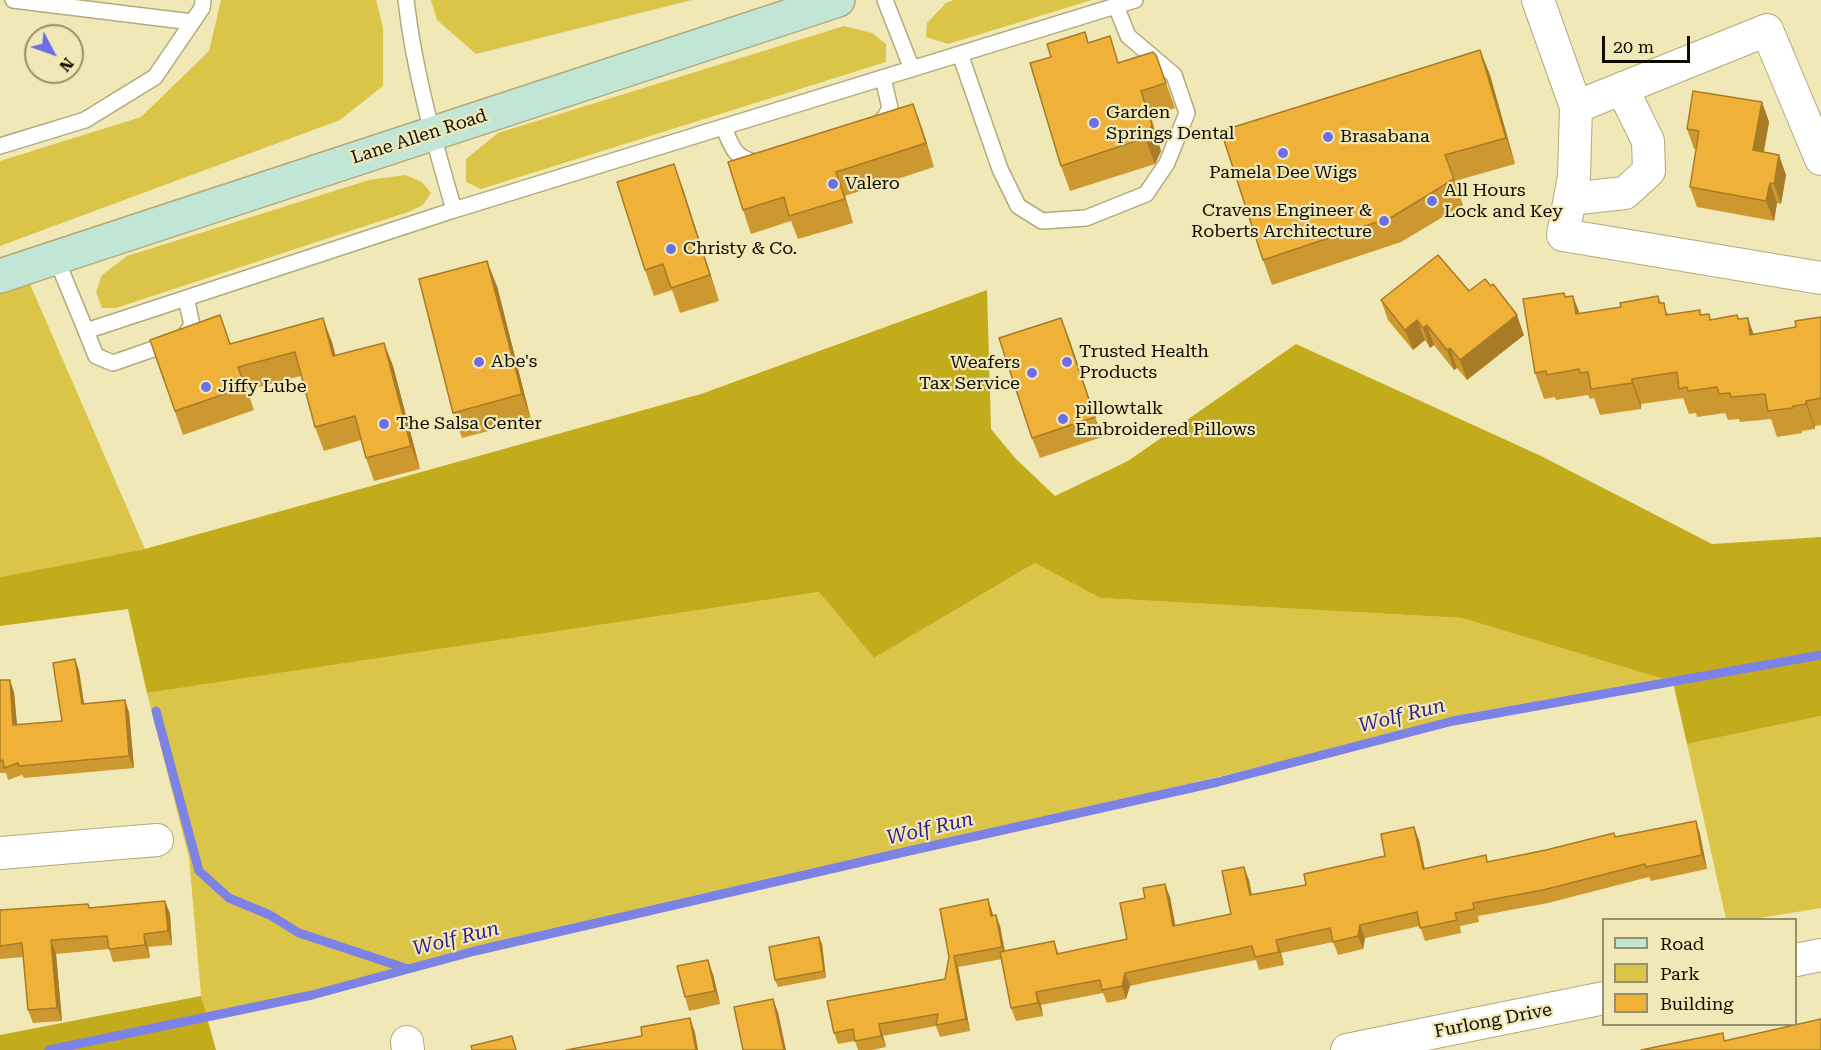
<!DOCTYPE html>
<style>
body{margin:0}
#map{position:relative;width:1821px;height:1050px;overflow:hidden;background:#f0e8b7;font-family:"Roboto Serif",serif}
canvas{display:block}
.legend{position:absolute;left:1602px;top:918px;width:195px;height:108px;box-sizing:border-box;background:#f0e8b7;border:2px solid #96906e;margin:0;padding:8px 10px;list-style:none;font-size:18px;color:#0f0c00}
.legend li{display:flex;align-items:center;gap:12px;height:30px}
.legend b{width:30px;border:2px solid #96906e}
.north{position:absolute;left:24px;top:24px;width:60px;height:60px;box-sizing:border-box;background:#f0e8b7;border:2px solid #96906e;border-radius:50%;rotate:131deg;font-size:16px;font-weight:700;line-height:24px;text-align:center;color:#0f0c00}
.north::after{content:'';display:block;margin:auto;width:21px;height:27px;background:#6d6ee8;clip-path:polygon(50% 0,100% 100%,50% 72%,0 100%)}
.scale{position:absolute;left:1602px;top:36px;width:88px;height:27px;box-sizing:border-box;border:3px solid #0f0c00;border-top:0;padding-left:8px;font-size:18px;line-height:21px;white-space:nowrap;color:#0f0c00;-webkit-text-stroke:4px #f0e8b7;paint-order:stroke}
</style>
<div id="map">
<canvas width="1821" height="1050"></canvas>
<ul class="legend">
<li><b style="height:8px;background:#c1e6d5"></b>Road</li>
<li><b style="height:16px;background:#dbc548"></b>Park</li>
<li><b style="height:16px;background:#f0b138"></b>Building</li>
</ul>
<div class="north">N</div>
<div class="scale">20 m</div>
</div>
<script>
const context = document.querySelector('canvas').getContext('2d');
context.lineJoin = 'round';
function paint(path, color) {
  context.fillStyle = color;
  context.fill(path, 'evenodd');
}
function strokePath(path, color, width, dash) {
  context.strokeStyle = color;
  context.lineWidth = width;
  context.lineCap = dash ? 'butt' : 'round';
  context.setLineDash(dash || []);
  context.stroke(path);
}
function write(font, color, halo, rows, align = 'center') {
  context.font = font + ' "Roboto Serif",serif';
  context.lineWidth = 4.5;
  context.setLineDash([]);
  context.textBaseline = 'middle';
  context.strokeStyle = halo;
  context.fillStyle = color;
  for (const [text, x, y, turn = 0] of rows) {
    context.save();
    context.translate(x, y);
    context.rotate((+turn || 0) * Math.PI / 180);
    context.textAlign = isNaN(turn) ? turn : align;
    if (halo) context.strokeText(text, 0, 0);
    context.fillText(text, 0, 0);
    context.restore();
  }
}
const green = new Path2D(`
 M 221,0 L 376,0 L 383,27 L 383,86 L 340,120 L 0,246 L 0,161 L 141,117 L 209,51 Z
 M 431,0 L 692,0 L 476,54 L 437,20 Z
 M 954,0 L 1092,0 L 948,44 L 926,37 L 927,23 L 946,3 Z
 M 844,26 L 872,33 L 886,44 L 886,62 L 481,189 L 466,182 L 466,159 L 498,133 Z
 M 405,175 L 422,182 L 431,193 L 423,205 L 411,211 L 116,308 L 102,308 L 96,292 L 102,275 L 127,256 L 369,180 Z
 M 23,268 L 145,549 L 0,577 L 0,276 Z
 M 1035,563 L 1100,598 L 1462,618 L 1673,682 L 1453,721 L 203,1018 L 189,858 L 147,693 L 819,592 L 874,658 Z
 M 1821,716 L 1821,908 L 1754,919 L 1726,919 L 1687,744 Z`);
const forest = new Path2D(`
 M 987,290 L 991,429 L 1015,458 L 1055,496 L 1128,461 L 1296,344 L 1541,456 L 1712,544 L 1821,537 L 1821,716 L 1687,744 L 1673,682 L 1462,618 L 1100,598 L 1035,563 L 874,658 L 819,592 L 147,693 L 128,609 L 0,626 L 0,577 L 145,549 L 701,394 Z
 M 201,996 L 216,1050 L 0,1050 L 0,1035 Z`);
const stream = new Path2D(`
 M 156,711 L 199,871 L 229,898 L 270,915 L 299,933 L 408,969
 M 49,1050 L 312,995 L 475,951 L 900,853 L 1218,782 L 1453,721 L 1821,655`);
const service = new Path2D(`
 M 13,0 L 192,22
 M 885,0 L 912,69
 M 960,54 L 1000,169 L 1018,206 L 1042,221 L 1086,218 L 1146,194 L 1167,163 L 1187,113 L 1174,75 L 1128,36 L 1116,6
 M 876,126 L 885,117 L 890,108 L 883,78
 M 724,128 C 733,150 735,159 760,163
 M 0,146 L 85,120 L 155,77 L 202,8 L 203,0
 M 454,210 L 1135,0
 M 56,258 L 86,331 L 454,210 C 434,141 414,71 406,0
 M 86,331 L 96,356 L 113,363 L 182,339 L 192,325 L 186,298`);
const minor = new Path2D(`
 M 1538,0 L 1576,107 L 1574,177 L 1563,235 L 1821,278
 M 1576,107 L 1767,30 L 1821,159
 M 1570,199 L 1625,193 L 1649,171 L 1648,141 L 1622,88
 M 0,853 L 157,840
 M 1796,960 L 1821,955
 M 407,1042 L 408,1050
 M 1347,1050 L 1604,998`);
const secondary = new Path2D(`
 M 0,276 L 838,0`);
const wall = new Path2D(`
 M 1089,43 L 1119,63 L 1156,55 L 1175,108 L 1151,116 L 1161,151 L 1155,164 L 1070,191 L 1061,166 L 1051,57 Z
 M 1480,50 L 1490,75 L 1515,164 L 1455,181 L 1463,205 L 1401,242 L 1272,285 L 1263,260 Z
 M 1762,102 L 1769,122 L 1764,152 L 1786,175 L 1781,204 L 1777,203 L 1774,221 L 1697,207 L 1690,187 L 1696,149 L 1694,149 L 1687,129 Z
 M 922,128 L 934,167 L 845,196 L 853,223 L 798,239 L 791,221 L 751,234 L 743,210 Z
 M 683,189 L 719,301 L 680,313 L 672,290 L 654,296 L 645,270 Z
 M 497,286 L 531,420 L 462,438 L 453,413 Z
 M 1469,291 L 1524,335 L 1467,380 L 1457,368 L 1454,370 L 1434,345 L 1430,348 L 1425,340 L 1413,350 L 1388,320 L 1381,300 Z
 M 1658,296 L 1661,303 L 1669,315 L 1701,315 L 1711,320 L 1739,319 L 1754,334 L 1796,327 L 1821,317 L 1821,425 L 1815,426 L 1815,429 L 1802,431 L 1802,433 L 1777,437 L 1771,419 L 1740,422 L 1739,419 L 1728,420 L 1725,413 L 1697,417 L 1696,413 L 1689,414 L 1683,398 L 1641,404 L 1641,409 L 1600,415 L 1594,398 L 1590,399 L 1588,395 L 1556,400 L 1555,397 L 1544,399 L 1535,373 L 1565,297 L 1580,314 L 1621,307 Z
 M 1061,318 L 1102,437 L 1040,458 L 1032,438 Z
 M 150,340 L 231,344 L 332,342 L 335,356 L 384,343 L 393,366 L 420,469 L 374,481 L 366,458 L 361,440 L 324,451 L 315,427 L 301,376 L 247,390 L 254,410 L 183,435 Z
 M 75,659 L 79,671 L 84,704 L 129,712 L 134,768 L 24,778 L 22,775 L 8,780 L 6,773 L 0,773 L 0,680 L 14,692 L 17,725 L 62,721 Z
 M 1696,821 L 1700,834 L 1707,869 L 1651,881 L 1649,877 L 1548,903 L 1478,916 L 1479,922 L 1460,926 L 1461,933 L 1425,941 L 1420,926 L 1365,938 L 1363,949 L 1338,955 L 1333,942 L 1281,953 L 1284,965 L 1259,970 L 1256,960 L 1152,981 L 1130,986 L 1126,999 L 1107,1003 L 1103,993 L 1041,1005 L 1043,1016 L 1016,1021 L 1011,1008 L 1002,959 L 958,967 L 970,1031 L 940,1037 L 936,1026 L 883,1036 L 886,1047 L 872,1050 L 858,1050 L 855,1041 L 838,1044 L 834,1033 L 945,979 L 949,957 L 988,899 L 993,915 L 996,915 L 1000,926 L 1005,951 L 1054,941 L 1059,954 L 1127,939 L 1170,897 L 1175,926 L 1231,914 L 1249,880 L 1252,895 L 1306,885 L 1385,856 L 1419,840 L 1425,869 L 1488,862 Z
 M 165,901 L 170,914 L 172,945 L 148,947 L 150,958 L 113,962 L 109,949 L 56,954 L 62,1021 L 33,1023 L 28,1010 L 23,957 L 0,959 L 0,910 L 88,904 L 90,908 Z
 M 822,944 L 826,978 L 778,987 L 775,980 Z
 M 713,974 L 720,1004 L 689,1011 L 685,997 Z`);
const shadedWall = new Path2D(`
 M 1480,50 L 1490,75 L 1515,164 L 1506,138 Z
 M 1141,91 L 1161,151 L 1155,164 L 1145,138 Z
 M 1762,102 L 1769,122 L 1760,170 L 1753,150 Z
 M 913,104 L 922,128 L 934,167 Z
 M 1779,155 L 1786,175 L 1781,204 L 1774,184 Z
 M 674,164 L 683,189 L 719,301 L 710,275 Z
 M 836,172 L 845,196 L 853,223 Z
 M 1770,183 L 1777,203 L 1774,221 L 1766,201 Z
 M 487,261 L 497,286 L 531,420 L 522,394 Z
 M 1573,296 L 1583,322 L 1576,314 Z
 M 1517,315 L 1524,335 L 1467,380 L 1460,360 Z
 M 323,318 L 332,342 L 342,380 L 333,356 Z
 M 1061,318 L 1069,338 L 1102,437 L 1095,417 Z
 M 1748,318 L 1757,344 L 1750,335 Z
 M 1417,320 L 1425,340 L 1413,350 L 1405,330 Z
 M 1427,325 L 1434,345 L 1430,348 L 1423,328 Z
 M 384,343 L 393,366 L 420,469 L 411,446 Z
 M 1450,348 L 1457,368 L 1454,370 L 1447,350 Z
 M 1632,379 L 1641,404 L 1641,409 L 1632,383 Z
 M 1806,401 L 1815,426 L 1815,429 L 1806,404 Z
 M 75,659 L 79,671 L 86,716 L 82,704 Z
 M 10,680 L 14,692 L 18,737 L 13,725 Z
 M 125,700 L 129,712 L 134,768 L 129,756 Z
 M 1696,821 L 1700,834 L 1707,869 L 1702,855 Z
 M 1414,827 L 1419,840 L 1427,882 L 1423,869 Z
 M 1244,867 L 1249,880 L 1254,908 L 1250,895 Z
 M 1165,884 L 1170,897 L 1178,939 L 1173,926 Z
 M 988,899 L 992,911 L 995,927 L 991,916 Z
 M 165,901 L 170,914 L 172,945 L 168,931 Z
 M 996,915 L 1000,926 L 1006,959 L 1002,947 Z
 M 1360,925 L 1365,938 L 1363,949 L 1358,936 Z
 M 144,934 L 148,947 L 150,958 L 145,945 Z
 M 819,937 L 822,944 L 826,978 L 824,971 Z
 M 51,940 L 56,954 L 62,1021 L 57,1008 Z
 M 1276,940 L 1281,953 L 1284,965 L 1279,952 Z
 M 954,956 L 958,967 L 970,1031 L 966,1019 Z
 M 708,960 L 713,974 L 720,1004 L 715,991 Z
 M 1125,973 L 1130,986 L 1126,999 L 1122,986 Z
 M 1036,992 L 1041,1005 L 1043,1016 L 1038,1003 Z
 M 773,999 L 778,1012 L 786,1050 L 784,1050 Z
 M 690,1018 L 695,1032 L 698,1050 L 696,1050 Z
 M 879,1024 L 883,1036 L 886,1047 L 881,1036 Z`);
const building = new Path2D(`
 M 1085,32 L 1088,43 L 1110,36 L 1118,63 L 1153,52 L 1156,55 L 1166,83 L 1141,91 L 1152,125 L 1145,138 L 1061,166 L 1030,63 L 1051,57 L 1047,44 Z
 M 1480,50 L 1506,138 L 1445,155 L 1454,179 L 1392,217 L 1263,260 L 1221,131 Z
 M 1693,91 L 1762,102 L 1753,150 L 1779,155 L 1774,184 L 1770,183 L 1766,201 L 1690,187 L 1699,131 L 1687,129 Z
 M 913,104 L 926,143 L 836,172 L 845,199 L 789,216 L 784,197 L 743,210 L 728,162 Z
 M 674,164 L 710,275 L 671,288 L 663,264 L 645,270 L 617,182 Z
 M 1438,255 L 1469,291 L 1485,279 L 1491,286 L 1493,284 L 1517,315 L 1460,360 L 1450,348 L 1447,350 L 1427,325 L 1423,328 L 1417,320 L 1405,330 L 1381,300 Z
 M 487,261 L 522,394 L 453,413 L 419,279 Z
 M 1564,293 L 1565,297 L 1573,296 L 1576,314 L 1621,307 L 1620,303 L 1658,296 L 1659,303 L 1664,303 L 1666,315 L 1700,310 L 1700,315 L 1709,314 L 1710,320 L 1737,315 L 1738,319 L 1748,318 L 1750,335 L 1796,327 L 1795,321 L 1821,317 L 1821,398 L 1806,401 L 1806,404 L 1793,406 L 1793,408 L 1768,411 L 1765,394 L 1731,397 L 1730,393 L 1719,394 L 1717,387 L 1688,391 L 1687,387 L 1679,389 L 1677,372 L 1632,379 L 1632,383 L 1591,389 L 1588,372 L 1580,373 L 1579,369 L 1547,375 L 1546,371 L 1535,373 L 1523,299 Z
 M 220,315 L 230,344 L 323,318 L 333,356 L 384,343 L 411,446 L 366,458 L 355,416 L 315,427 L 295,352 L 238,367 L 245,387 L 175,411 L 150,340 Z
 M 1061,318 L 1095,417 L 1032,438 L 999,338 Z
 M 75,659 L 82,704 L 125,700 L 129,756 L 19,766 L 18,763 L 4,768 L 3,760 L 0,761 L 0,680 L 10,680 L 13,725 L 62,721 L 53,663 Z
 M 1696,821 L 1702,855 L 1646,867 L 1645,864 L 1543,890 L 1473,903 L 1474,909 L 1455,913 L 1457,920 L 1420,928 L 1417,912 L 1360,925 L 1358,936 L 1333,942 L 1330,928 L 1276,940 L 1279,952 L 1255,957 L 1252,946 L 1125,973 L 1122,986 L 1102,990 L 1100,980 L 1036,992 L 1038,1003 L 1011,1008 L 1000,952 L 1054,941 L 1057,954 L 1127,939 L 1120,903 L 1145,898 L 1143,888 L 1165,884 L 1173,926 L 1231,914 L 1222,871 L 1244,867 L 1250,895 L 1306,885 L 1304,874 L 1385,856 L 1381,834 L 1414,827 L 1423,869 L 1486,855 L 1487,862 L 1546,850 L 1614,833 L 1615,837 Z
 M 988,899 L 991,916 L 996,915 L 1002,947 L 954,956 L 966,1019 L 936,1025 L 938,1014 L 879,1024 L 881,1036 L 855,1041 L 853,1029 L 834,1033 L 827,1001 L 945,979 L 949,957 L 940,909 Z
 M 165,901 L 168,931 L 144,934 L 145,945 L 109,949 L 107,936 L 51,940 L 57,1008 L 28,1010 L 22,943 L 0,946 L 0,910 L 88,904 L 89,908 Z
 M 819,937 L 824,971 L 775,980 L 769,947 Z
 M 708,960 L 715,991 L 685,997 L 677,966 Z
 M 773,999 L 784,1050 L 743,1050 L 734,1007 Z
 M 690,1018 L 696,1050 L 566,1050 L 642,1036 L 641,1027 Z
 M 1821,1019 L 1821,1050 L 1641,1050 L 1723,1033 L 1724,1041 Z
 M 512,1036 L 516,1050 L 472,1050 L 471,1046 Z`);
const markers = [
 [1094,123,6,"#6d6ee8"],
 [1328,137,6,"#6d6ee8"],
 [1283,153,6,"#6d6ee8"],
 [833,184,6,"#6d6ee8"],
 [1432,201,6,"#6d6ee8"],
 [1384,221,6,"#6d6ee8"],
 [671,249,6,"#6d6ee8"],
 [479,362,6,"#6d6ee8"],
 [1067,362,6,"#6d6ee8"],
 [1032,373,6,"#6d6ee8"],
 [206,387,6,"#6d6ee8"],
 [1063,419,6,"#6d6ee8"],
 [384,424,6,"#6d6ee8"]
];
const poiNames = [
 ["Garden",1106,113],
 ["Springs Dental",1106,134],
 ["Brasabana",1340,137],
 ["Pamela Dee Wigs",1283,173,"center"],
 ["Valero",845,184],
 ["All Hours",1444,191],
 ["Lock and Key",1444,212],
 ["Cravens Engineer &",1372,211,"right"],
 ["Roberts Architecture",1372,232,"right"],
 ["Christy & Co.",683,249],
 ["Trusted Health",1079,352],
 ["Products",1079,373],
 ["Abe's",491,362],
 ["Weafers",1020,363,"right"],
 ["Tax Service",1020,384,"right"],
 ["Jiffy Lube",218,387],
 ["pillowtalk",1075,409],
 ["Embroidered Pillows",1075,430],
 ["The Salsa Center",396,424]
];
const streetNames = [
 ["Lane Allen Road",419,137,-18],
 ["Furlong Drive",1493,1021,-11]
];
const waterNames = [
 ["Wolf Run",1402,716,-14],
 ["Wolf Run",930,829,-13],
 ["Wolf Run",456,939,-14]
];
paint(green, '#dbc548');
paint(forest, '#c3ac1b');
strokePath(stream, '#7d82e7', 9);
strokePath(service, '#b3aa7c', 18);
strokePath(minor, '#b3aa7c', 34);
strokePath(secondary, '#b3aa7c', 36);
strokePath(service, '#fff', 15);
strokePath(minor, '#fff', 32);
strokePath(secondary, '#c1e6d5', 33);
paint(wall, '#ce9830');
paint(shadedWall, '#a87c27');
paint(building, '#f0b138');
strokePath(building, '#a87c27', 1.5);
for (const [x, y, r, color] of markers) {
  const dot = new Path2D();
  dot.arc(x, y, r, 0, 2 * Math.PI);
  context.fillStyle = color;
  context.fill(dot);
  strokePath(dot, '#f0e8b7', 2);
}
write('18px', '#0f0c00', '#f0e8b7', poiNames, 'left');
write('18px', '#0f0c00', '#f0e8b7', streetNames);
write('italic 20px', '#301c92', '#f0e8b7', waterNames);
</script>
